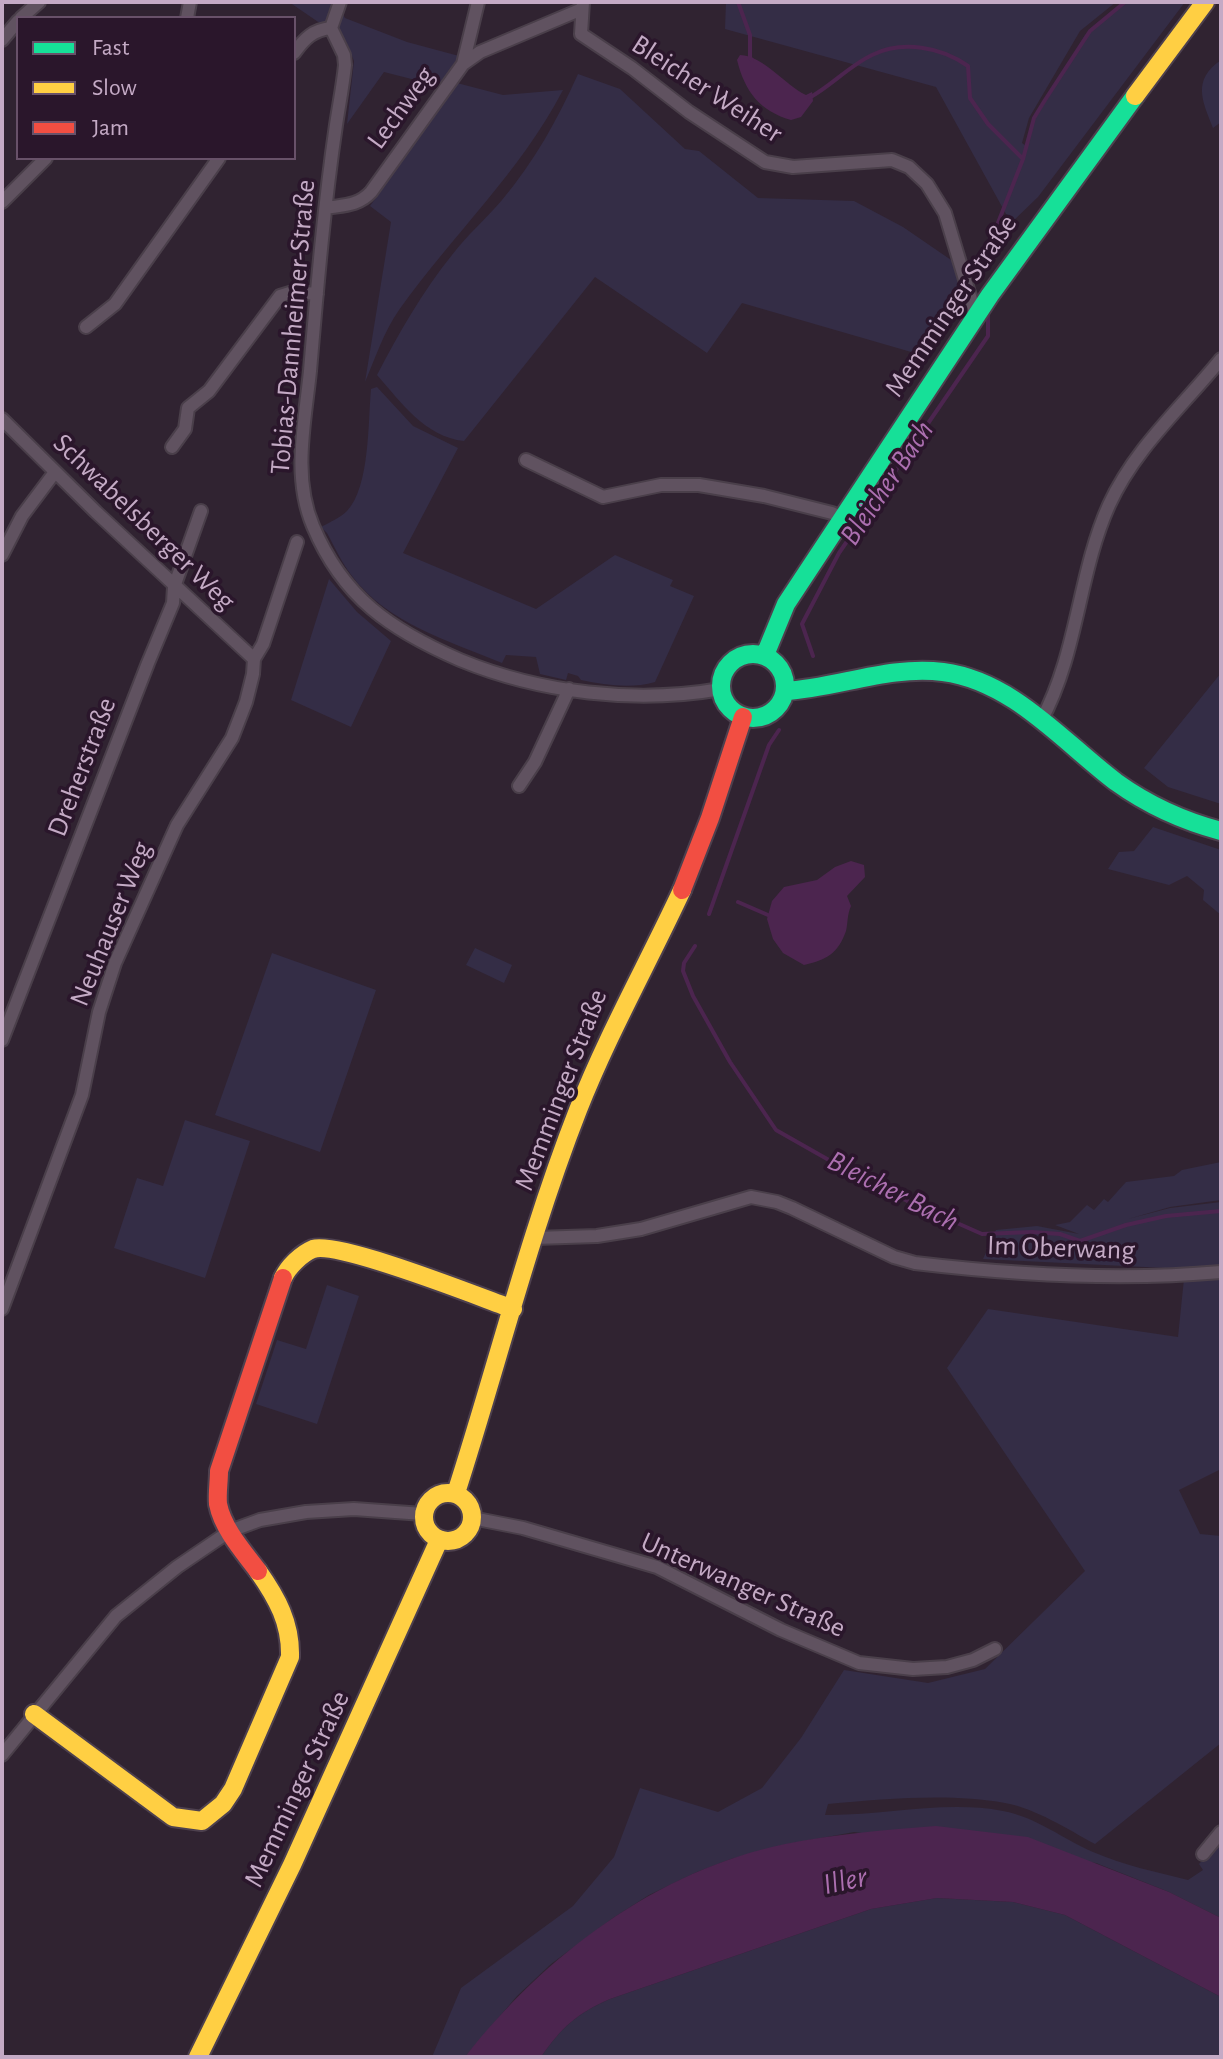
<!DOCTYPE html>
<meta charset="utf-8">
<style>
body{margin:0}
#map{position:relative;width:1223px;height:2059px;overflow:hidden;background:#302331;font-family:"Alegreya Sans",sans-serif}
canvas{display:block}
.frame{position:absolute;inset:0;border:4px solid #c4aac5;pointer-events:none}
.legend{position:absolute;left:16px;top:16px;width:280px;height:144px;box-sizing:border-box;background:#2a162b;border:2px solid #685169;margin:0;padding:10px 14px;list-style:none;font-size:24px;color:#c4aac5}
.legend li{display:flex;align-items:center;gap:16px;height:40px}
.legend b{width:40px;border:2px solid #685169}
</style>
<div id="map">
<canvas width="1223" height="2059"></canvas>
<div class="frame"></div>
<ul class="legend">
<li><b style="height:10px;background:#16e098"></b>Fast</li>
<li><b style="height:10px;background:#ffcf43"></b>Slow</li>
<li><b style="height:10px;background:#f24e42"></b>Jam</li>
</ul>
</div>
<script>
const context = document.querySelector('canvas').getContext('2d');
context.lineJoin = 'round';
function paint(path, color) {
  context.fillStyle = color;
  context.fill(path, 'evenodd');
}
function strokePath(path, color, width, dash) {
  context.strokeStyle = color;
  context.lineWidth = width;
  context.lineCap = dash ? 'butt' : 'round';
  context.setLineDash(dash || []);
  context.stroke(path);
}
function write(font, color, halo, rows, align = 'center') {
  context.font = font + ' "Alegreya Sans",sans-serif';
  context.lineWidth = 7;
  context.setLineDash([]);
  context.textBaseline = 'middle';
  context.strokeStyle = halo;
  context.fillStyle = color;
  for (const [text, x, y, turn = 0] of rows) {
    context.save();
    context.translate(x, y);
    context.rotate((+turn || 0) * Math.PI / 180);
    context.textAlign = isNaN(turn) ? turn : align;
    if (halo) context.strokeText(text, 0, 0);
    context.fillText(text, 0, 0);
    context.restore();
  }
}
const green = new Path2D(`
 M 289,2 L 336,2 L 345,18 L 407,42 L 459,56 L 439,86 L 384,72 L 347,124 L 354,61 L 346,41 Z
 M 726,2 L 1116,2 L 1080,31 L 1029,118 L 1022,143 L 1026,146 L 1035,119 L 1085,35 L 1124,2 L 1185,2 L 1038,197 L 1011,223 L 936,87 L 725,29 Z
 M 1221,60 L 1221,122 L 1213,128 C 1202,100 1192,80 1221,60 Z
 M 578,74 L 620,89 L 685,149 L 699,151 L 758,198 L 854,201 L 903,227 L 954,262 L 964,290 L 925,356 L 742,303 L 707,353 L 595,277 L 464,441 C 425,437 401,402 377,375 C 399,333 422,292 452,255 C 467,235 486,219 502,200 C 534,162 558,119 578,74 Z
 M 457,83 L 503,95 L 563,90 C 519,174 453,234 399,310 C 384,331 375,359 365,382 L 391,222 L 370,206 Z
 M 377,387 L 413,426 L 458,448 L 403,553 L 536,609 L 615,555 L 673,580 L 670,586 L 694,596 L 655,682 C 631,689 605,685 581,680 L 578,676 L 568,673 L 566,680 L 540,674 L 536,657 L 506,655 L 502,663 C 450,641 388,624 352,576 C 342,563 335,548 327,533 L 321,527 C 330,522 340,518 347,511 C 370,487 368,421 371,389 Z
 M 329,579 L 357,612 L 391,641 L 351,727 L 291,700 Z
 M 1221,673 L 1221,804 L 1168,787 L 1144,768 Z
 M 1153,827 L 1221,850 L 1221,915 L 1203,900 L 1204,890 L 1187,876 L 1169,885 L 1108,869 L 1119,852 L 1134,851 Z
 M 475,948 L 512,965 L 504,983 L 466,965 Z
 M 272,953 L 376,990 L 320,1152 L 215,1115 Z
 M 185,1120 L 250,1141 L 205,1278 L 114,1248 L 137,1178 L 163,1186 Z
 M 1221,1162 L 1221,1200 L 1170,1207 L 1128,1219 L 1170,1208 L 1221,1202 L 1221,1469 L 1179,1490 L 1200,1534 L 1221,1536 L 1221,1743 L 1095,1844 C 1067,1829 1037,1809 1005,1803 C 950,1793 884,1799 828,1804 L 825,1815 C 883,1816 944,1800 1003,1811 C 1036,1817 1063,1839 1093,1852 C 1123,1865 1156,1872 1188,1880 L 1203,1870 L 1199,1864 L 1221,1840 L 1221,1918 L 1169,1892 L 1096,1863 L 854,1832 L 783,1845 L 731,1859 L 697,1872 L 649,1895 L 613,1918 L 551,1964 L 517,1996 L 465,2057 L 432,2057 L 461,1988 L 573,1906 L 614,1857 L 640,1788 L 718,1812 L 762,1788 L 801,1738 L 844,1670 L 928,1683 L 985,1669 L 1085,1571 L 947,1368 L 988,1309 L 1178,1337 L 1185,1269 L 983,1259 L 996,1230 L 1037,1226 L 1079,1234 L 1055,1225 L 1070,1222 L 1087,1205 L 1094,1210 L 1104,1199 L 1108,1202 L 1126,1182 L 1174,1176 L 1182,1170 Z
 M 327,1285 L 359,1296 L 317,1424 L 256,1404 L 277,1340 L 306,1349 Z
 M 937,1898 L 1013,1902 L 1065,1915 L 1221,1997 L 1221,2057 L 541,2057 C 562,2027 576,2014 610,1999 L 871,1909 Z`);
const water = new Path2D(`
 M 740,55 C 764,56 785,85 806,95 L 812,92 L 813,101 L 801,117 L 791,120 C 760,111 745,92 737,60 Z
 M 851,861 L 864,865 L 865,877 L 847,896 L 851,906 C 847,915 848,922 846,931 C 838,954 826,960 804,965 L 783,953 L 773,939 L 767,919 L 772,901 L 784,887 L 817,880 L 835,867 Z
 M 936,1826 L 1028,1837 L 1169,1892 L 1221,1918 L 1221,1997 L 1065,1915 L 1013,1902 L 937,1898 L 871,1909 L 610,1999 C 576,2014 562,2027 541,2057 L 465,2057 C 545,1955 656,1871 785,1844 C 835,1834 885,1830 936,1826 Z`);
const stream = new Path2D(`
 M 738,2 L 750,35 L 750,58 L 752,60
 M 809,98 C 831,86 849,66 872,55 C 903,40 941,47 968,66 L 970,98 L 988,124 L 1023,159 L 978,274
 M 1023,159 L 1034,118 L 1045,100 L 1090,31 L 1125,2
 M 813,656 L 802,624 L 839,553 L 988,336 L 988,316
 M 738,902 L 768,915
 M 709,914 L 769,745 L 779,730
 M 695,946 L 684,963 L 683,971 L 693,996 L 730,1062 L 776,1130 L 887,1193 L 906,1200 L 931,1217 L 948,1219 L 982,1234 L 1032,1232 L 1060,1234 L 1080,1241 L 1126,1225 L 1166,1216 L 1221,1211`);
const street = new Path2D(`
 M 340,2 L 331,28 L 344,55 L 345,65 C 343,85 339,105 336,125 C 324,206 317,289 310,371 C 305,421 292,477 313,526 C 343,598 391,630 460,660 C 540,693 636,704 721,689
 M 583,2 L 581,34 L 632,68 L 689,112 L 765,162 L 793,167 L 892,160 L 909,167 L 927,184 L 945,213 L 976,316
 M 21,18 L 39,2
 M 187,18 L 190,2
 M 2,40 L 18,21
 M 294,53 C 305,38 313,30 331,28
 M 463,64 L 480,52 L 582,9
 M 2,202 L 46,158
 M 326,208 C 344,205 358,206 371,192 L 463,64 L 478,2
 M 86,327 L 115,304 L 219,158
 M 2,419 L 96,512 L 254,659
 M 172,447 L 185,429 L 188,408 L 209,391 L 280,296 L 293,292 L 317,294
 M 526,460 L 603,497 L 661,485 L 699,485 L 764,496 L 832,513 L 842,518
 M 2,555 L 22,516 L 55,472
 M 1041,721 C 1078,653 1078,574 1109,505 C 1135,448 1182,407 1221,359
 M 519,786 L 535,762 L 569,689
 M 2,1040 L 148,663 L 173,603 L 174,587 L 201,511
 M 535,1238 L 597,1236 L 641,1229 L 751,1197 L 777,1202 L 792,1208 L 894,1257 L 915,1263 C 1016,1275 1119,1281 1221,1272
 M 2,1309 L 82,1095 L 99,1012 L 115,963 L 177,825 L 232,738 L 246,702 L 253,674 L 254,659 L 263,644 L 297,542
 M 472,1518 L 523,1528 L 657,1567 L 781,1630 L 859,1663 L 913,1669 L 947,1667 L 973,1660 L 995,1649
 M 2,1755 L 116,1616 L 177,1567 L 230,1531 L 260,1520 L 306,1512 L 354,1509 L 423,1514
 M 1203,1854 L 1221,1832`);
const fast = new Path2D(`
 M721 686a32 32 0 1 1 64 0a32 32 0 1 1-64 0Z
 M 765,655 L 786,604 L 990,295 L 1135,96
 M 785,691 C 837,688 890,665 943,672 C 1013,681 1063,742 1116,782 C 1148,805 1183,821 1221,831`);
const slow = new Path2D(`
 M 1135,96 L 1205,2
 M 283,1278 C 288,1267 301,1254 313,1249 C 340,1241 479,1297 513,1309
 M424 1517a24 24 0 1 1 48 0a24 24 0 1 1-48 0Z
 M 456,1493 C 497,1366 529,1235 578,1110 C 608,1034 648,963 682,890
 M 34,1714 L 173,1817 L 202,1821 L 223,1804 L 233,1789 L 290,1657 C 291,1623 277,1598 258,1571
 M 198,2057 L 292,1865 L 439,1540`);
const jam = new Path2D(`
 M 682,890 L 710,818 L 743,717
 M 258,1571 C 243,1551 223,1529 218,1504 C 217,1493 219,1482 219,1471 L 283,1278`);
const streetNames = [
 ["Bleicher Weiher",707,89,33],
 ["Lechweg",401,108,-54],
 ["Memminger Straße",951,306,-56],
 ["Tobias-Dannheimer-Straße",293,327,-85],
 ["Schwabelsberger Weg",144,522,44],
 ["Dreherstraße",82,767,-69],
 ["Neuhauser Weg",111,924,-68],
 ["Memminger Straße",561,1090,-69],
 ["Im Oberwang",1061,1248,2],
 ["Unterwanger Straße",743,1585,24],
 ["Memminger Straße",297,1789,-65]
];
const waterNames = [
 ["Bleicher Bach",887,483,-56],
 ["Bleicher Bach",893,1191,27],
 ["Iller",845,1881,-12]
];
paint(green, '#342d46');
paint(water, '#4c254f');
strokePath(stream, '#4c254f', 4);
strokePath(street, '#4a3f4a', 16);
strokePath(fast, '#4d404e', 22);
strokePath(slow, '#4d404e', 22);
strokePath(jam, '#4d404e', 22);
strokePath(street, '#605260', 12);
strokePath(fast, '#16e098', 18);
strokePath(slow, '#ffcf43', 18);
strokePath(jam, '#f24e42', 18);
write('28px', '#c4aac5', '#2a162b', streetNames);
write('italic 30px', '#ac6fb0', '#2a162b', waterNames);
</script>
